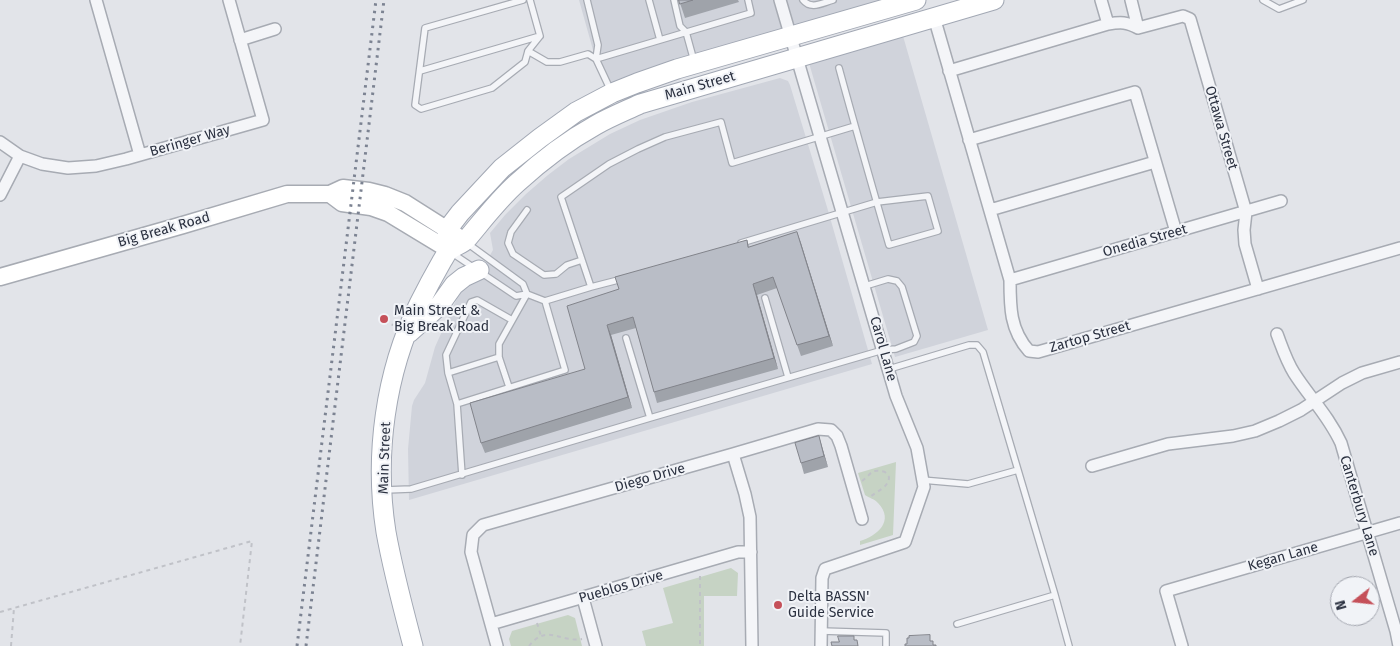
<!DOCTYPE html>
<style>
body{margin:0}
#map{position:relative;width:1400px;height:646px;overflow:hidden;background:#e2e4e9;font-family:"Fira Sans",sans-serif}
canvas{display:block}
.north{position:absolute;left:1330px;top:576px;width:50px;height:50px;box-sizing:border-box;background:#f1f3f7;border:1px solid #a2a5ae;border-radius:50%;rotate:254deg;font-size:14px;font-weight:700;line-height:20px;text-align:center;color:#2b3140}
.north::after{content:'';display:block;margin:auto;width:18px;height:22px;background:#c55059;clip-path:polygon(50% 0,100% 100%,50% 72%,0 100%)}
</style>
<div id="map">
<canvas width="1400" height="646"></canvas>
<div class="north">N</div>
</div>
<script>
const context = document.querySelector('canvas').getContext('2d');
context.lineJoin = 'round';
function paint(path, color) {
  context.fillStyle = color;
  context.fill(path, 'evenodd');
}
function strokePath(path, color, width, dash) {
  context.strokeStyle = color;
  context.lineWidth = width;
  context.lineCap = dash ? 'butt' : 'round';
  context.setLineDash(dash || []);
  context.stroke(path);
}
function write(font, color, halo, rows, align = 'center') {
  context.font = font + ' "Fira Sans",sans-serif';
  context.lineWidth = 4;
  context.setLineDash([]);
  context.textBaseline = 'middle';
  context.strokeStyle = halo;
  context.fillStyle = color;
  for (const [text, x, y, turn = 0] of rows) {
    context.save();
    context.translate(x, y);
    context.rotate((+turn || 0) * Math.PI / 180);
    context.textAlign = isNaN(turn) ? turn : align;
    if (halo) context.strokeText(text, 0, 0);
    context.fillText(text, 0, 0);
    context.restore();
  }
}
const built = new Path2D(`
 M 579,0 L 773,0 L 783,33 L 611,83 L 593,50 Z
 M 785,0 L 892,0 L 793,31 Z
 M 903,36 L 988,330 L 895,357 L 809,63 Z
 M 780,78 L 788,81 L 790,85 L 827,207 L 872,364 L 409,500 L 408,449 L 412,406 L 414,400 L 425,383 L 435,347 L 452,309 L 462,288 L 475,281 L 493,250 L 490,233 L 505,215 L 526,194 L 548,175 L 569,159 L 610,134 L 640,120 L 692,102 Z`);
const green = new Path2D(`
 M 896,462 L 893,535 L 860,545 L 860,541 C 877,536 895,521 878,503 C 875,499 869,498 865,495 L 858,473 Z
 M 731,568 L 738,573 L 737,596 L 704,596 L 704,646 L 646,646 L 642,631 L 673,623 L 663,588 Z
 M 568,615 L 575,618 L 582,646 L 511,646 L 509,639 L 512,631 Z`);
const path = new Path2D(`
 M 384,322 L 393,325
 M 862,481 C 872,474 870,468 885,472 L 889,477 C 889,488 876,491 869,498
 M 700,576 L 700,646
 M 0,612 L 252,541 L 240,646
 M 537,623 L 541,636
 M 11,646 L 14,608
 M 529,646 C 547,623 561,643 582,639`);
const lane = new Path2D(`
 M 523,0 L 425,28 L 415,105 L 421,109 L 492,88 L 525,62 L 528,51
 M 530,0 L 540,36 L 528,51 L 547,62 L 560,62 L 588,54 L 596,59 L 611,91
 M 587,0 L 598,45 L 596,59 L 751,13 L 748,0
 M 649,0 L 660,40
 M 674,0 L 680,26 L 686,32 L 694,61
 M 803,0 C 811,10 822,3 833,0
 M 1263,0 L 1279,9 L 1303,0
 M 420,71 L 540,36
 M 527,210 L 511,232 L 508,243 L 513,254 L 544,275 L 556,274 L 567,265 L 582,260
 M 741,243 L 877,202 L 928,196 L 938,231 L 889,245 C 872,186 855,127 839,68
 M 452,253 L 516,296 L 527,294 L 523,284 L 467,243
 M 591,287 L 561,197 L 609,164 L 638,149 L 665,137 L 721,122 L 732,163 L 855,126
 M 765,298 L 788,377
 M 545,301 L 591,287 L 622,279
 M 626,338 L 650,418 L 883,350 L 896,349 L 914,342 L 917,336 L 902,287 L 897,281 L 888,279 L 865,286
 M 889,369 L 969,345 L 977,345 L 983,352 L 1055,595
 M 448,373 L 446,355 L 471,302 L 477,300 L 512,320
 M 457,404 L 565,370 L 545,301 L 527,294 L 499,344 L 499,357
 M 462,475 L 457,404 L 448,373 L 499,357 L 509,387
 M 922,480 L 968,484 L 1018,470
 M 385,490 L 411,489 L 650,418
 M 957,624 L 1055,595 L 1069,646
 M 821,631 L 886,633 L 886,646`);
const street = new Path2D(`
 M 96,0 L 140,155
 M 780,0 L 896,396 L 917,448 L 924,487 L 905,542 L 825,569 L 822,578 L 821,646
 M 1101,0 L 1108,24
 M 1131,0 L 1138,28
 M 934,17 L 1010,280 C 1010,307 1010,330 1029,351 L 1038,352 L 1400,248
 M 1138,28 L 1183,16 L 1190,19 L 1246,212 L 1244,230 L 1245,244 L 1258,289
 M 240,40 L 275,29
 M 949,71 L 1108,24 C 1121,22 1127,22 1138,28
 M 969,140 L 1135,92 L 1176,232
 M 0,142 L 20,156 L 42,164 L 68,168 L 96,166 L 126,159 L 263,120 L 229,0
 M 0,195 L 20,156
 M 990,210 L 1155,162
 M 1010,280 L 1281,201
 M 1277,334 C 1282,347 1286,360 1294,373 C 1310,398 1328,415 1341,443 L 1396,631 L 1399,646
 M 733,454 L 745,494 L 750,517 L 752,646
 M 1092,466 L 1168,444 L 1233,436 L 1255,431 L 1279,421 L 1301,410 L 1342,383 L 1362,373 L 1400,362
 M 583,598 L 596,646
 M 491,624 L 738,552 L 751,552
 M 497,646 L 471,552 L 473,535 L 483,525 L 733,454 L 818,429 L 831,430 L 837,436 L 841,446 L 862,519
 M 1182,646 L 1166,591 L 1400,523`);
const secondary = new Path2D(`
 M 330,194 L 342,203 L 371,207 L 388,213 L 449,250
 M 0,277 L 183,225 L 287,194 L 330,194 L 343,188 L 369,191 L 385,195 L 405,203 L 457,236`);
const primary = new Path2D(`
 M 449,250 L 447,230 L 460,213 L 502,168 L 540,138 L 576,112 L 612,93 L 637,83 L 677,69 L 916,0
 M 409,333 L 439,306 L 454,285 L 464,277 L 479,270
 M 413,646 C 403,608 393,571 386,532 C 374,456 385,373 419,304 C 426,290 434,275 442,261 C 444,258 446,254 448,251 C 453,246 462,245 467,239 C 483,220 498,200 517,183 C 541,161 567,141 596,125 C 610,117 625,111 640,104 L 994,0`);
const rail = new Path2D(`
 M 297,646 L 376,0
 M 306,646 L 384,0`);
const wall = new Path2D(`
 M 679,0 L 738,0 L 739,2 L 685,18 Z
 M 797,232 L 833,346 L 801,356 L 777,288 L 757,295 L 778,369 L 657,403 L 654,392 L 636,328 L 611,335 L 632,408 L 485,453 L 481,443 L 585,369 L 619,289 L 747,240 L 749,247 Z
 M 819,436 L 828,467 L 804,474 L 801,463 Z`);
const shadedWall = new Path2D(`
 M 797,232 L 801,243 L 833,346 L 829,336 Z
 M 753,284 L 757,295 L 778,369 L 774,358 Z
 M 607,325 L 611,335 L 632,408 L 628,397 Z
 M 819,436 L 822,447 L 828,467 L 824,456 Z`);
const building = new Path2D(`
 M 679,0 L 693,0 L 680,4 Z
 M 797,232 L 829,336 L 797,345 L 773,277 L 753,284 L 774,358 L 654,392 L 633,317 L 607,325 L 628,397 L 481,443 L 470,403 L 585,369 L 567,306 L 619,289 L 615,277 L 747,240 L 748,247 Z
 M 819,436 L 824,456 L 801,463 L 795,443 Z
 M 930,635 L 930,641 L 933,641 L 933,645 L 936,645 L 936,646 L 905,646 L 905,644 L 907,644 L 907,638 L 909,638 L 909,636 Z
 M 838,636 L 854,636 L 854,640 L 857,640 L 858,646 L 832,646 L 831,642 L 839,642 Z`);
const markers = [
 [384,319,5,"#c55059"],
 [778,605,5,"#c55059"]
];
const streetNames = [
 ["Main Street",700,86,-16],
 ["Ottawa Street",1221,128,74],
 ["Beringer Way",190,141,-16],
 ["Big Break Road",164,230,-16],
 ["Onedia Street",1145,241,-16],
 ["Zartop Street",1090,337,-16],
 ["Carol Lane",883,349,74],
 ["Main Street",385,458,-88],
 ["Diego Drive",650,478,-16],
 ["Canterbury Lane",1359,506,73],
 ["Kegan Lane",1283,557,-16],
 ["Pueblos Drive",621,587,-16]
];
const poiNames = [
 ["Main Street &",394,311],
 ["Big Break Road",394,327],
 ["Delta BASSN'",788,597],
 ["Guide Service",788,613]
];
paint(built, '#d0d3db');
paint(green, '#c6d3c4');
strokePath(lane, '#a7abb3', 8);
strokePath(street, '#a7abb3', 14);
strokePath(secondary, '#a7abb3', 19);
strokePath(primary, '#a2a8b4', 21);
strokePath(path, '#c0c2c8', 2, [4, 4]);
strokePath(lane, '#f4f5f8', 5.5);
strokePath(street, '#f4f5f8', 11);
strokePath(secondary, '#fff', 16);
strokePath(primary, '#fff', 19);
strokePath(rail, '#7c8392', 3, [2.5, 5]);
paint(wall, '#9fa3aa');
paint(shadedWall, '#82848b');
paint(building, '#b9bdc6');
strokePath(building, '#82848b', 1);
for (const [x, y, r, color] of markers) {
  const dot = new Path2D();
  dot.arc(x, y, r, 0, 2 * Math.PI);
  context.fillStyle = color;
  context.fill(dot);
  strokePath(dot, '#f1f3f7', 2);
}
write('14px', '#2b3140', '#f1f3f7', streetNames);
write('14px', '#2b3140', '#f1f3f7', poiNames, 'left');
</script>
